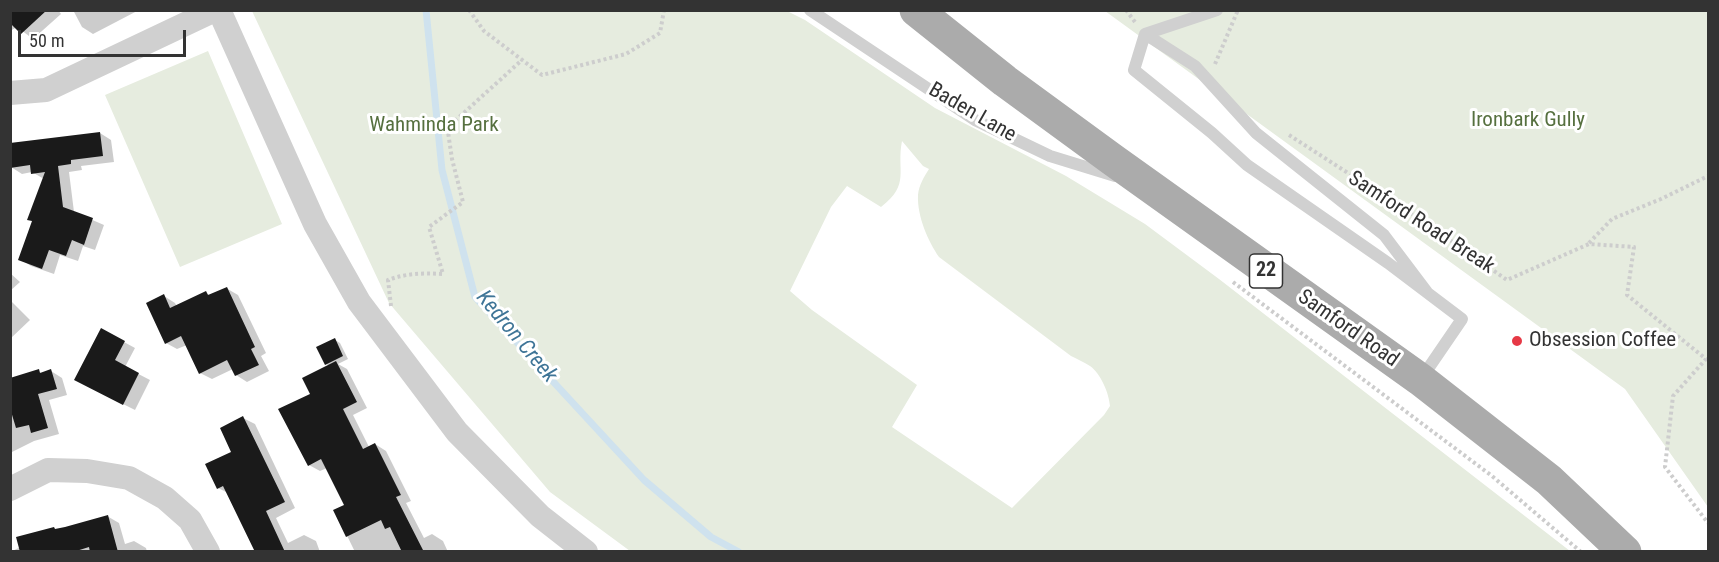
<!DOCTYPE html>
<style>
body{margin:0}
#map{position:relative;width:1719px;height:562px;overflow:hidden;background:#fff;font-family:"Roboto Condensed",sans-serif}
canvas{display:block}
.frame{position:absolute;inset:0;border:12px solid #333;pointer-events:none}
.scale{position:absolute;left:18px;top:30px;width:168px;height:27px;box-sizing:border-box;border:3px solid #333;border-top:0;padding-left:8px;font-size:18px;line-height:21px;white-space:nowrap;color:#333;-webkit-text-stroke:4px #fff;paint-order:stroke}
</style>
<div id="map">
<canvas width="1719" height="562"></canvas>
<div class="frame"></div>
<div class="scale">50 m</div>
</div>
<script>
const context = document.querySelector('canvas').getContext('2d');
context.lineJoin = 'round';
function paint(path, color) {
  context.fillStyle = color;
  context.fill(path, 'evenodd');
}
function strokePath(path, color, width, dash) {
  context.strokeStyle = color;
  context.lineWidth = width;
  context.lineCap = dash ? 'butt' : 'round';
  context.setLineDash(dash || []);
  context.stroke(path);
}
function write(font, color, halo, rows, align = 'center') {
  context.font = font + ' "Roboto Condensed",sans-serif';
  context.lineWidth = 6;
  context.setLineDash([]);
  context.textBaseline = 'middle';
  context.strokeStyle = halo;
  context.fillStyle = color;
  for (const [text, x, y, turn = 0] of rows) {
    context.save();
    context.translate(x, y);
    context.rotate((+turn || 0) * Math.PI / 180);
    context.textAlign = isNaN(turn) ? turn : align;
    if (halo) context.strokeText(text, 0, 0);
    context.fillText(text, 0, 0);
    context.restore();
  }
}
const green = new Path2D(`
 M 252,11 L 790,11 L 789,12 L 805,20 L 935,108 L 1066,176 L 1145,224 L 1219,279 L 1570,551 L 630,551 L 550,492 L 389,303 ZM 902,141 L 923,166 L 929,169 C 924,177 919,185 918,195 C 917,216 928,241 939,257 L 1071,356 C 1077,359 1084,362 1090,366 C 1101,374 1109,393 1110,406 L 1104,415 L 1012,508 L 892,427 L 917,385 L 812,310 L 790,291 L 831,207 L 847,186 L 881,207 C 911,184 896,171 902,141 Z
 M 1105,11 L 1708,11 L 1708,507 L 1625,389 Z
 M 208,51 L 282,224 L 180,267 L 105,95 Z`);
const shadow = new Path2D(`
 M 10,10 L 58,10 L 61,14 L 33,39 L 17,27 L 10,31 Z
 M 73,10 L 139,10 L 93,34 L 82,27 Z
 M 100,133 L 111,140 L 114,162 L 81,166 L 82,170 L 69,172 L 74,212 L 104,225 L 95,250 L 83,246 L 78,261 L 60,255 L 54,274 L 31,266 L 20,259 L 34,222 L 44,179 L 32,172 L 22,174 L 11,167 Z
 M 10,273 L 20,282 L 10,291 Z
 M 226,288 L 238,295 L 266,353 L 261,356 L 269,371 L 247,382 L 236,375 L 233,369 L 212,379 L 200,373 L 187,345 L 177,349 L 166,343 L 164,296 L 175,303 L 177,307 L 206,293 L 211,296 Z
 M 10,300 L 30,320 L 10,339 Z
 M 335,340 L 340,343 L 348,359 L 338,364 L 347,369 L 367,408 L 353,415 L 369,447 L 375,444 L 386,451 L 411,501 L 406,503 L 424,538 L 432,534 L 443,541 L 448,552 L 355,552 L 335,511 L 346,505 L 327,468 L 320,471 L 309,465 L 312,394 L 330,366 L 326,364 Z
 M 124,342 L 135,348 L 125,367 L 150,380 L 135,410 L 87,386 Z
 M 38,371 L 43,374 L 51,371 L 62,378 L 67,395 L 49,400 L 59,434 L 34,441 L 10,453 L 10,379 Z
 M 243,418 L 255,424 L 295,508 L 276,518 L 288,543 L 304,535 L 316,541 L 320,552 L 256,552 L 228,493 L 218,488 L 233,452 Z
 M 107,516 L 119,523 L 125,544 L 134,541 L 146,548 L 147,552 L 10,552 L 57,530 Z`);
const stream = new Path2D(`
 M 426,10 L 442,170 L 475,297 L 644,480 L 711,537 L 739,552`);
const building = new Path2D(`
 M 10,10 L 47,10 L 21,34 L 10,23 Z
 M 100,132 L 103,156 L 71,160 L 71,164 L 58,166 L 63,207 L 93,218 L 84,245 L 72,240 L 66,256 L 49,250 L 42,269 L 18,260 L 32,221 L 27,220 L 45,172 L 31,174 L 30,165 L 10,168 L 10,143 Z
 M 227,287 L 255,347 L 251,349 L 259,365 L 235,376 L 227,360 L 199,374 L 181,336 L 165,344 L 146,303 L 164,294 L 170,308 L 206,291 L 208,295 Z
 M 101,328 L 125,341 L 115,360 L 139,373 L 123,405 L 74,380 Z
 M 335,338 L 343,356 L 325,365 L 316,347 Z
 M 336,361 L 357,402 L 343,409 L 363,449 L 375,443 L 401,495 L 396,497 L 424,552 L 402,552 L 390,527 L 385,529 L 381,520 L 346,537 L 333,510 L 344,505 L 321,459 L 308,466 L 278,409 L 310,394 L 302,378 Z
 M 39,369 L 40,373 L 51,369 L 57,389 L 38,394 L 48,428 L 31,433 L 29,425 L 16,428 L 10,408 L 10,378 Z
 M 243,416 L 285,502 L 266,511 L 285,552 L 255,552 L 223,486 L 217,489 L 205,464 L 231,452 L 220,428 Z
 M 108,515 L 118,552 L 90,552 L 89,547 L 73,552 L 20,552 L 16,537 L 54,527 L 55,529 L 65,527 Z`);
const path = new Path2D(`
 M 469,10 L 484,31 L 542,75 L 626,54 L 660,33 L 664,10
 M 1126,10 L 1135,22
 M 1215,64 L 1238,10
 M 1289,135 L 1427,224 L 1507,280 L 1589,244 L 1634,247 L 1627,295 L 1706,359 L 1673,396 L 1665,467 L 1708,523
 M 1589,243 L 1612,219 L 1661,199 L 1708,176
 M 1233,282 L 1492,476 L 1581,552
 M 391,306 L 388,280 C 407,273 423,273 443,274 L 429,227 L 463,202 L 452,159 L 448,132 L 457,119 L 522,60`);
const lane = new Path2D(`
 M 810,10 L 975,120 L 1050,156 L 1115,176
 M 1145,34 L 1217,10
 M 1421,379 L 1462,319 L 1388,263 L 1247,165 L 1212,133 L 1134,70 L 1145,34 L 1195,66 L 1256,133 L 1384,235 L 1427,292`);
const street = new Path2D(`
 M 219,10 L 315,224 L 359,302 L 457,432 L 540,516 L 586,552
 M 10,93 L 46,90 L 215,10
 M 10,489 L 48,470 L 87,471 L 129,478 L 165,498 L 190,520 L 208,552`);
const primary = new Path2D(`
 M 916,10 L 1005,81 L 1113,160 L 1421,380 L 1549,480 L 1625,552`);
const markers = [
 [1517,341,6,"#e63946"]
];
const shields = [
 [1266,271,33]
];
const shieldNames = [
 ["22",1266,271]
];
const streetNames = [
 ["Baden Lane",972,113,30],
 ["Samford Road Break",1421,223,33],
 ["Samford Road",1348,329,35]
];
const parkNames = [
 ["Ironbark Gully",1528,121],
 ["Wahminda Park",434,126]
];
const poiNames = [
 ["Obsession Coffee",1529,341]
];
const waterNames = [
 ["Kedron Creek",516,337,50]
];
paint(green, '#e6ecdf');
paint(shadow, '#0003');
strokePath(stream, '#cfe2ee', 7);
paint(building, '#1a1a1a');
strokePath(path, '#cdcdcd', 4, [3, 3]);
strokePath(lane, '#d0d0d0', 12);
strokePath(street, '#d0d0d0', 24);
strokePath(primary, '#ababab', 33);
for (const [x, y, r, color] of markers) {
  const dot = new Path2D();
  dot.arc(x, y, r, 0, 2 * Math.PI);
  context.fillStyle = color;
  context.fill(dot);
  strokePath(dot, '#fff', 2);
}
for (const [x, y, w] of shields) {
  const box = new Path2D();
  box.roundRect(x - w / 2, y - 17, w, 34, 4.5);
  context.fillStyle = '#fff';
  context.fill(box);
  strokePath(box, '#333', 1.5);
}
write('bold 20px', '#333', null, shieldNames);
write('21px', '#333', '#fff', streetNames);
write('21px', '#56703f', '#fff', parkNames);
write('21px', '#333', '#fff', poiNames, 'left');
write('italic 22px', '#3f7597', '#fff', waterNames);
</script>
